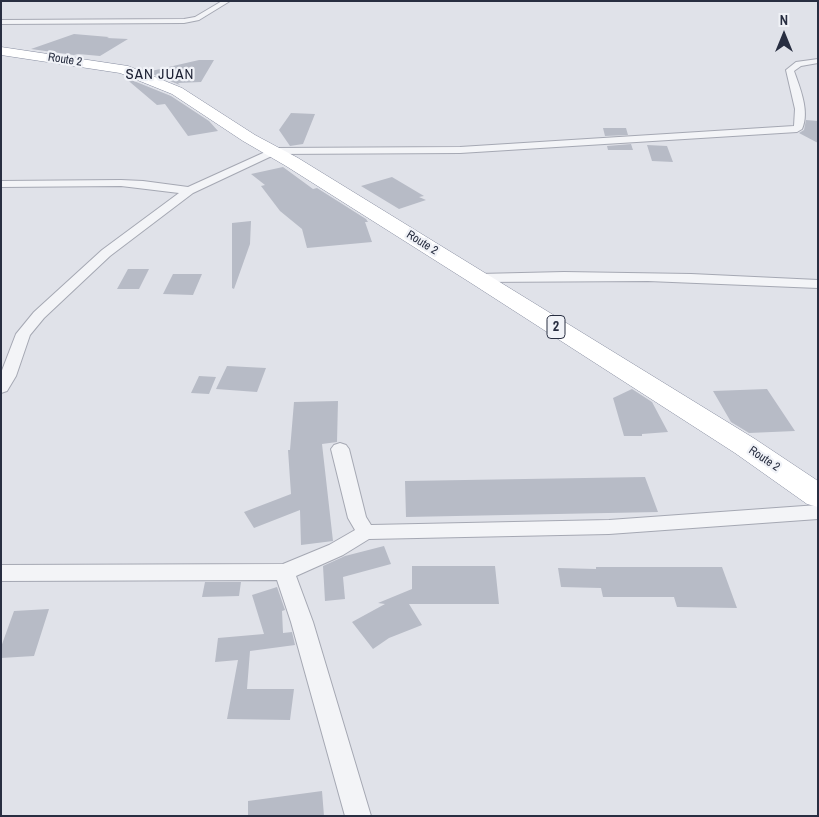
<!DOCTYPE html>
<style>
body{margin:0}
#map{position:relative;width:819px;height:817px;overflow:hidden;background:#e0e2e9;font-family:"Archivo Narrow",sans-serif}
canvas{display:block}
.frame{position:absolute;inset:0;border:2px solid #282e41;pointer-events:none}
.north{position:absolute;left:759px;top:10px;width:50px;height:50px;-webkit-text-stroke:4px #f0f2f7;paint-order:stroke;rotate:0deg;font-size:14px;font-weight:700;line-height:20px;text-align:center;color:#282e41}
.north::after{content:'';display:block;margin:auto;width:18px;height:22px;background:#282e41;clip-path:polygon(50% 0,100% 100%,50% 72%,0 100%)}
</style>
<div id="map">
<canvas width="819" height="817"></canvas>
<div class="frame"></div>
<div class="north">N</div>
</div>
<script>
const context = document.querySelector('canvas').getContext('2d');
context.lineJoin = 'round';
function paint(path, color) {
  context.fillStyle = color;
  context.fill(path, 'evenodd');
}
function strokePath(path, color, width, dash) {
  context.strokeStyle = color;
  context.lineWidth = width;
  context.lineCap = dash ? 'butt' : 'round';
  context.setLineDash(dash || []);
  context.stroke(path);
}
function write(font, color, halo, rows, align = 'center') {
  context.font = font + ' "Archivo Narrow",sans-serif';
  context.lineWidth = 4.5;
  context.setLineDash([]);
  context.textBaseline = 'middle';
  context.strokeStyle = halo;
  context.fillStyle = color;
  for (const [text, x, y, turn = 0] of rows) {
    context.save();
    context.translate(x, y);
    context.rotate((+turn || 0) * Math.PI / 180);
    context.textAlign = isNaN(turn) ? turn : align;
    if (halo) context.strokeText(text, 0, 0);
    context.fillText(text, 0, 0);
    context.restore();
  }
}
const building = new Path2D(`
 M 74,34 L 109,37 L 107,38 L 128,39 L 100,56 L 78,54 L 74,55 L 31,49 Z
 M 199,60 L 214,60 L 201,82 L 178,83 L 180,85 L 147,72 Z
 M 124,77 L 171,96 L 209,121 L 218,131 L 188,136 L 165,104 L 157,105 Z
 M 291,113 L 315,114 L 303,144 L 290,146 L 279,130 Z
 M 806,120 L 818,121 L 818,143 L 799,133 L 804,130 Z
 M 603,128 L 626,128 L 628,135 L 605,136 Z
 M 631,144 L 633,150 L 608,150 L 607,146 Z
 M 647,145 L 667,146 L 673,162 L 652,161 Z
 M 283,167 L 313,189 L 317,188 L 366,219 L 368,222 L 365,222 L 372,242 L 307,248 L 302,229 L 280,211 L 261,186 L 265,185 L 251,174 Z
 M 392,177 L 424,196 L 419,197 L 426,200 L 399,209 L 361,186 Z
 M 251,221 L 250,244 L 234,289 L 232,288 L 232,223 Z
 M 128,269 L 149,269 L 139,289 L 117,289 Z
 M 173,274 L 202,274 L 193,295 L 163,294 Z
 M 227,366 L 266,368 L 257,392 L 216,389 Z
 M 199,376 L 216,377 L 209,394 L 191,393 Z
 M 632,389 L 652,402 L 668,432 L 642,434 L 642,436 L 624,436 L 613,398 Z
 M 767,389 L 795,431 L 749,433 L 731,422 L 713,391 Z
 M 338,401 L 337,442 L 322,444 L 333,541 L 301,545 L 300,510 L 254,528 L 244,512 L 291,494 L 288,450 L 290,450 L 294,402 Z
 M 645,477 L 658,512 L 406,517 L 405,481 Z
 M 384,546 L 391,564 L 343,577 L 345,599 L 325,601 L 323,566 L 345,556 Z
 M 412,566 L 495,566 L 499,604 L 409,604 L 422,625 L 389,638 L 373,649 L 352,622 L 385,604 L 378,603 L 412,589 Z
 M 596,567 L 722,567 L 737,608 L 677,607 L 674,597 L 603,597 L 601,588 L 561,587 L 558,568 L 596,569 Z
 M 205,582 L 241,582 L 239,596 L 202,597 Z
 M 277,587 L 285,610 L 282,611 L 283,633 L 292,632 L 295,645 L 250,651 L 247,689 L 294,689 L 290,720 L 227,719 L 238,660 L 215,662 L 218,638 L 264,634 L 252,595 Z
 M 49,609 L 34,656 L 1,658 L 1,647 L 14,611 Z
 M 322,791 L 324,816 L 248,816 L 248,801 Z`);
const street = new Path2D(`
 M 222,1 L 230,1 L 199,20 L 184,23 L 1,24 L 1,20 L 184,19 L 195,17 Z
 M 818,59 L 818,63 L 801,66 L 794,71 C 800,88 810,112 802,129 L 797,132 L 460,153 L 276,154 L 193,193 L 110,256 L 44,318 L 30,335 L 16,376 L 7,391 L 1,393 L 1,373 L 16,334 L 34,312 L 102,250 L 179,193 L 121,186 L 1,187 L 1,181 L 121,180 L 143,181 L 188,187 L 274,148 L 460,147 L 794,126 L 795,109 L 786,70 L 796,62 Z
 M 564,272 L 691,274 L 818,280 L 818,288 L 648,281 L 479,282 L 472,278 L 479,274 Z
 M 340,443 L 346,445 L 349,449 L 366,517 L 371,525 L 609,520 L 818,505 L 818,519 L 609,534 L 369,539 L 343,555 L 296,576 L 313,622 L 371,816 L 345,816 L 291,622 L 277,580 L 1,581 L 1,565 L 283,564 L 329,545 L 355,530 L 348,518 L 331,449 L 334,445 Z`);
const highway = new Path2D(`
 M 1,47 L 128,66 L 182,88 L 255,135 L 298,158 L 755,439 L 818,481 L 818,507 L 807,504 L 735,453 L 471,283 L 286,166 L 243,141 L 172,94 L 120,73 L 1,55 Z`);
const farStreetnames = [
 ["Route 2",65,60,9],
 ["Route 2",422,243,32],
 ["Route 2",764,459,34]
];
const shields = [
 [556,327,18]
];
const shieldNames = [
 ["2",556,327]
];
const farQuarternames = [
 ["SAN JUAN",160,75]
];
paint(building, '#b7bbc6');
strokePath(street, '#a5a8b3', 2);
strokePath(highway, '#878da0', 1);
paint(street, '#f3f4f7');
paint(highway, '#fff');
write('12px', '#282e41', '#f0f2f7', farStreetnames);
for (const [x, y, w] of shields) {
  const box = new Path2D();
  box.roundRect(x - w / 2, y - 11.5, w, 23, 4);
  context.fillStyle = '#f0f2f7';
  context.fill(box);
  strokePath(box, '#282e41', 1);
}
write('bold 14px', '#282e41', null, shieldNames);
context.letterSpacing = '1px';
write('15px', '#1b1f32', '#f0f2f7', farQuarternames);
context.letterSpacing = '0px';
</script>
